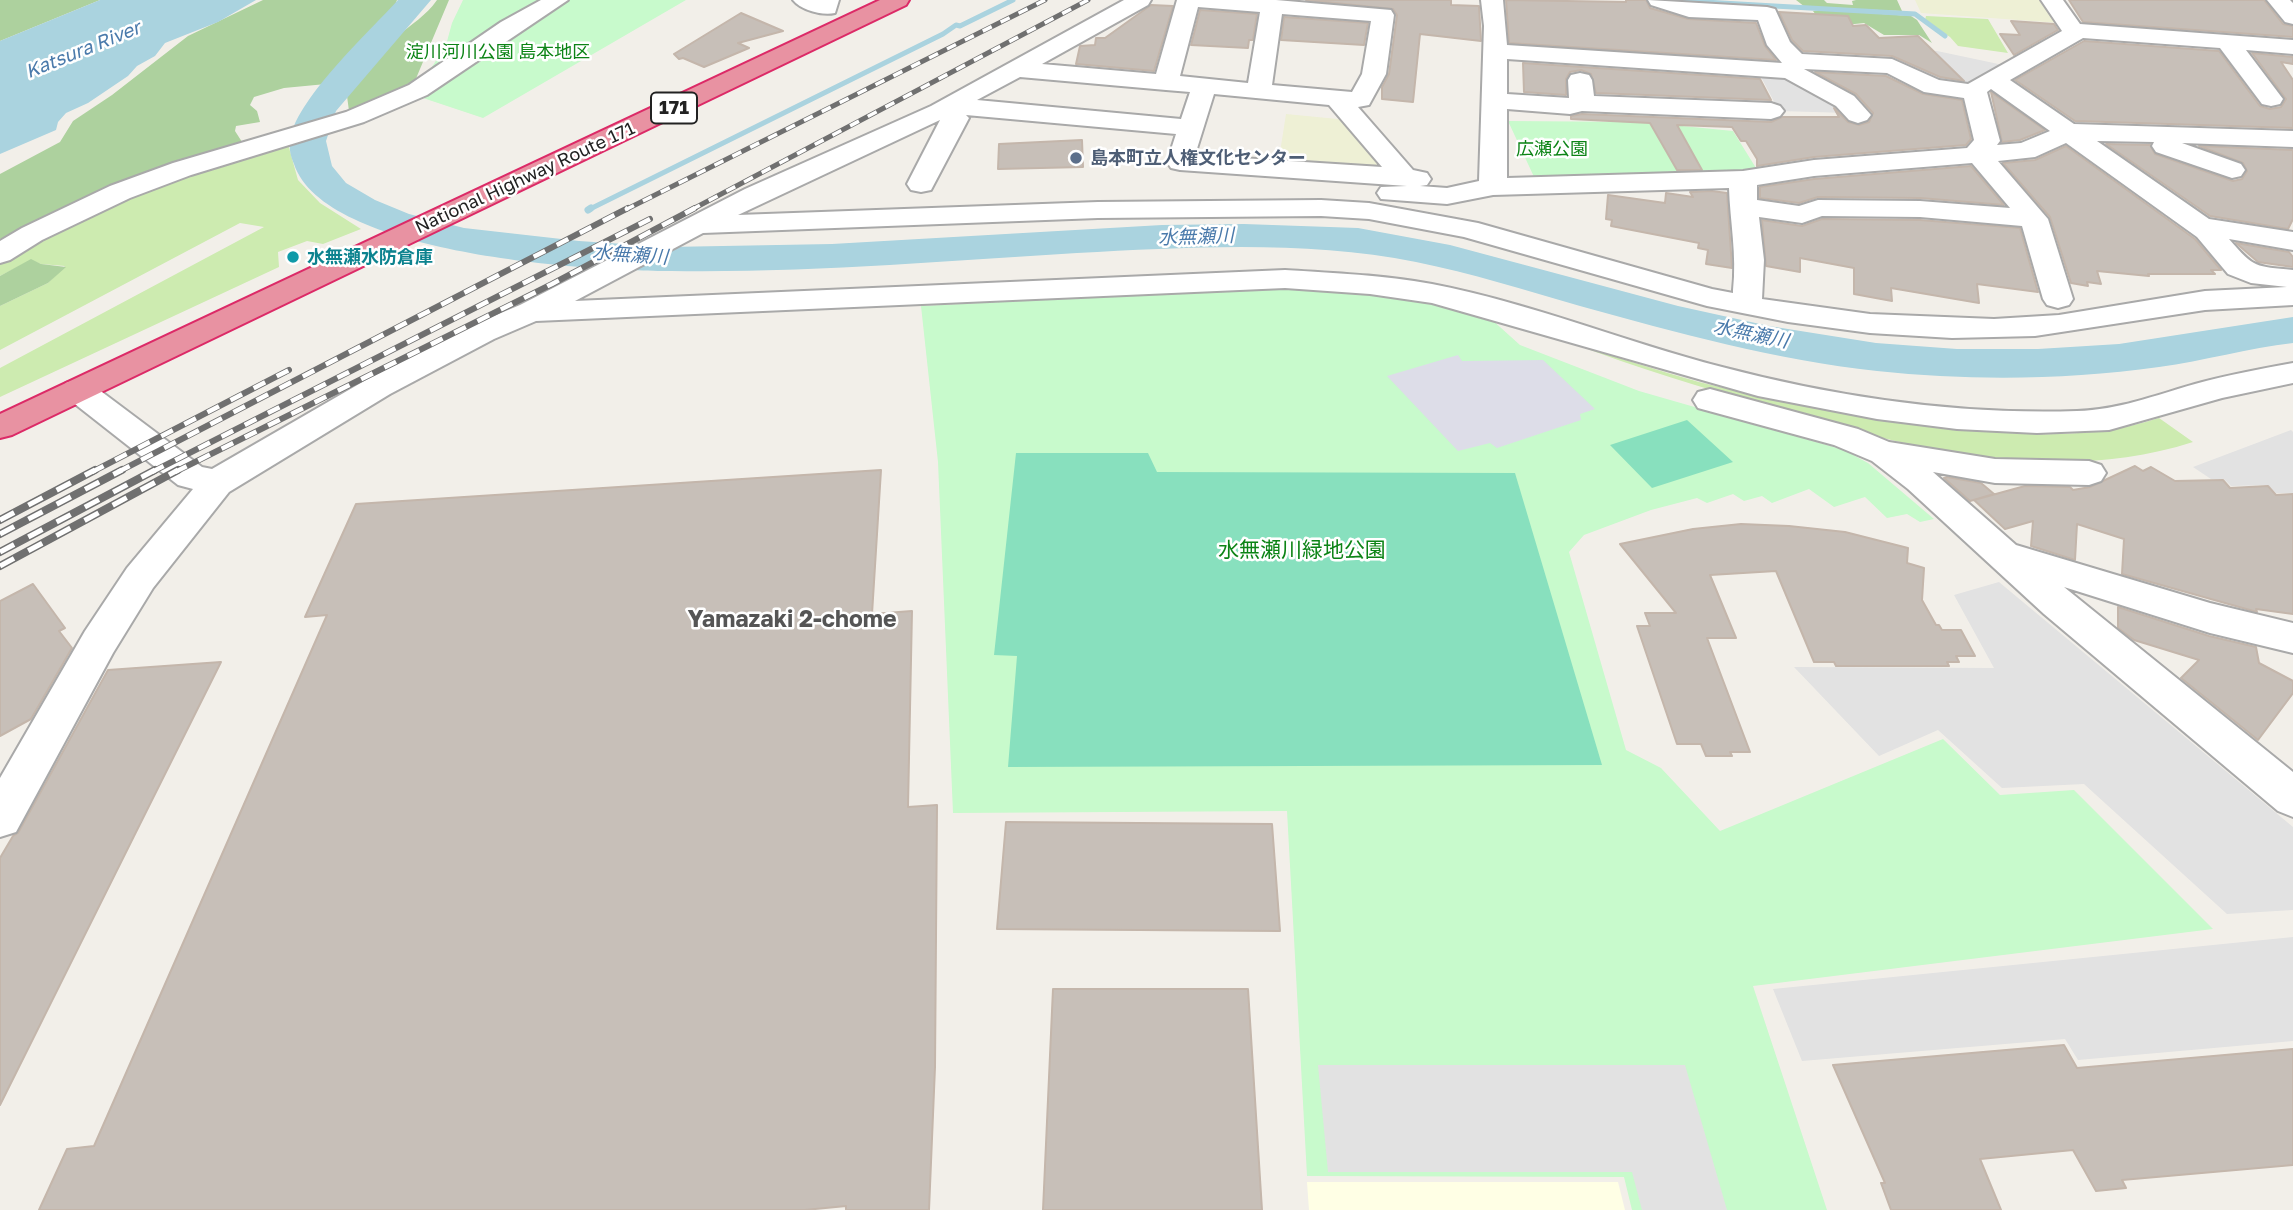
<!DOCTYPE html>
<meta charset="utf-8">
<style>
body{margin:0}
canvas{display:block;background:#f2efe9}
</style>
<canvas width="2293" height="1210"></canvas>
<script>
const context = document.querySelector('canvas').getContext('2d');
context.lineJoin = 'round';
function paint(path, color) {
  context.fillStyle = color;
  context.fill(path, 'evenodd');
}
function strokePath(path, color, width, dash) {
  context.strokeStyle = color;
  context.lineWidth = width;
  context.lineCap = dash ? 'butt' : 'round';
  context.setLineDash(dash || []);
  context.stroke(path);
}
function write(font, color, halo, rows, align = 'center') {
  context.font = font + ' "Golos Text","Noto Sans JP",sans-serif';
  context.lineWidth = 5;
  context.setLineDash([]);
  context.textBaseline = 'middle';
  context.strokeStyle = halo;
  context.fillStyle = color;
  for (const [text, x, y, turn = 0] of rows) {
    context.save();
    context.translate(x, y);
    context.rotate((+turn || 0) * Math.PI / 180);
    context.textAlign = isNaN(turn) ? turn : align;
    if (halo) context.strokeText(text, 0, 0);
    context.fillText(text, 0, 0);
    context.restore();
  }
}
const education = new Path2D(`
 M 1307,1182 L 1618,1182 L 1625,1210 L 1309,1210 Z`);
const farmland = new Path2D(`
 M 1915,0 L 2044,0 L 2060,23 L 1921,13 Z
 M 1286,114 L 1348,120 L 1392,172 L 1278,165 Z`);
const grass = new Path2D(`
 M 1926,16 L 1988,19 L 2008,53 L 1958,46 L 1950,37 L 1925,20 Z
 M 288,144 L 298,180 L 320,203 L 361,229 L 323,244 L 307,241 L 278,252 L 279,267 L 0,397 L 0,368 L 264,227 L 240,223 L 0,350 L 0,306 L 48,283 L 65,266 L 41,264 L 31,260 L 0,276 L 0,258 L 168,179 Z
 M 1572,343 C 1614,356 1656,370 1699,382 C 1757,397 1817,405 1876,416 C 1965,431 2072,447 2159,418 L 2193,442 C 2053,487 1905,447 1770,407 C 1703,388 1637,368 1572,343 Z`);
const forest = new Path2D(`
 M 0,0 L 100,0 L 0,41 Z
 M 263,0 L 397,0 L 393,10 L 326,84 L 284,88 L 254,97 L 250,105 L 257,111 L 260,122 L 236,126 L 235,131 L 244,145 L 0,239 L 0,174 L 60,142 L 73,121 L 112,95 L 188,36 Z
 M 437,0 L 449,0 L 412,88 L 349,111 L 347,96 C 362,76 379,55 397,37 C 411,24 426,16 437,0 Z
 M 1796,0 L 1824,0 L 1827,3 L 1853,5 L 1852,1 L 1856,0 L 1897,0 L 1902,11 L 1811,7 L 1805,7 Z
 M 1823,10 L 1911,16 L 1917,20 L 1932,43 L 1919,35 L 1884,35 L 1864,23 L 1845,25 L 1818,18 L 1813,11 Z
 M 31,259 L 41,264 L 66,267 L 48,283 L 0,306 L 0,276 Z`);
const park = new Path2D(`
 M 463,0 L 686,0 L 483,118 L 414,95 L 446,45 L 452,23 Z
 M 1508,121 L 1642,122 L 1733,131 L 1756,168 L 1724,172 L 1535,179 Z
 M 1278,288 L 1354,289 L 1425,301 L 1490,318 L 1520,345 L 1639,391 L 1844,450 L 1868,463 L 1934,519 L 1920,522 L 1907,514 L 1887,518 L 1865,497 L 1834,507 L 1809,489 L 1772,503 L 1762,496 L 1744,501 L 1733,494 L 1707,503 L 1697,498 L 1651,510 L 1584,535 L 1569,552 L 1626,750 L 1661,768 L 1720,831 L 1943,739 L 2000,795 L 2074,790 L 2213,929 L 1753,986 L 1827,1210 L 1632,1210 L 1624,1177 L 1307,1176 L 1287,811 L 953,813 L 938,462 L 921,306 Z`);
const pitch = new Path2D(`
 M 1687,420 L 1733,462 L 1652,488 L 1610,445 Z
 M 1016,453 L 1148,453 L 1157,472 L 1515,473 L 1602,765 L 1008,767 L 1017,656 L 994,655 Z`);
const parking = new Path2D(`
 M 1937,51 L 2008,66 L 1969,88 L 1937,86 L 1898,66 L 1906,53 Z
 M 1760,75 L 1782,76 L 1841,102 L 1848,113 L 1779,111 Z
 M 2291,430 L 2293,432 L 2293,493 L 2276,493 L 2268,485 L 2231,486 L 2224,479 L 2211,479 L 2193,467 Z
 M 1999,582 L 2293,827 L 2293,910 L 2227,914 L 2084,784 L 2002,788 L 1938,730 L 1879,756 L 1794,667 L 1994,668 L 1954,595 Z
 M 2293,937 L 2293,1041 L 2078,1060 L 2065,1039 L 1802,1061 L 1773,989 Z
 M 1318,1065 L 1685,1065 L 1727,1210 L 1642,1210 L 1632,1172 L 1328,1172 Z`);
const plaza = new Path2D(`
 M 1458,355 L 1462,361 L 1543,360 L 1595,409 L 1580,414 L 1581,420 L 1497,448 L 1490,443 L 1458,451 L 1387,376 Z`);
const water = new Path2D(`
 M 100,0 L 256,0 L 218,22 L 165,43 L 155,56 L 137,66 L 128,76 L 88,103 L 66,113 L 58,122 L 56,130 L 0,154 L 0,41 Z`);
const streamFar1 = new Path2D(`
 M 1669,0 L 1915,14 L 1945,36
 M 588,210 L 943,34 L 956,25 L 960,26 L 1013,0`);
const stream = new Path2D(`
 M 588,210 L 591,208`);
const river = new Path2D(`
 M 398,0 L 431,0 L 336,111 L 326,141 L 332,166 L 346,183 L 375,200 L 409,214 L 464,228 L 579,241 L 668,247 L 832,244 L 1162,225 L 1244,224 L 1358,228 L 1450,245 L 1678,306 L 1769,326 L 1876,343 L 1957,349 L 2038,349 L 2119,344 L 2293,317 L 2293,343 C 2248,348 2204,361 2159,367 C 2066,380 1971,381 1877,371 C 1776,360 1677,333 1580,306 C 1525,290 1471,273 1416,262 C 1306,240 1189,247 1077,253 C 942,261 807,273 671,271 C 589,271 324,255 294,164 C 291,157 289,150 290,142 C 292,103 370,31 398,0 Z`);
const building = new Path2D(`
 M 1306,0 L 1451,0 L 1451,5 L 1479,6 L 1481,41 L 1420,34 L 1413,102 L 1382,99 L 1382,87 L 1389,74 L 1397,15 L 1393,9 Z
 M 1506,0 L 1626,2 L 1626,0 L 1646,0 L 1650,8 L 1688,19 L 1756,23 L 1765,46 L 1776,60 L 1509,43 Z
 M 2069,0 L 2264,0 L 2283,24 L 2293,26 L 2293,37 L 2083,22 Z
 M 1151,5 L 1173,6 L 1154,71 L 1076,64 L 1080,46 L 1095,45 L 1096,38 L 1105,38 Z
 M 1200,10 L 1257,14 L 1253,40 L 1249,40 L 1248,48 L 1191,45 Z
 M 1779,12 L 1848,16 L 1853,26 L 1866,25 L 1879,38 L 1918,36 L 1964,81 L 1940,77 L 1892,56 L 1803,51 L 1792,40 Z
 M 741,13 L 783,31 L 738,43 L 749,48 L 704,67 L 683,58 L 679,59 L 674,54 Z
 M 1284,17 L 1368,23 L 1364,45 L 1281,40 Z
 M 2011,21 L 2054,24 L 2058,30 L 2014,55 L 2000,34 L 2020,35 Z
 M 2084,41 L 2219,51 L 2260,106 L 2270,109 L 2281,107 L 2286,99 L 2252,53 L 2293,57 L 2293,64 L 2281,62 L 2293,80 L 2293,128 L 2075,121 L 2015,80 Z
 M 1523,63 L 1760,79 L 1771,100 L 1596,93 L 1591,74 L 1581,70 L 1570,72 L 1566,79 L 1566,95 L 1524,92 Z
 M 1815,72 L 1886,76 L 1923,94 L 1962,100 L 1971,139 L 1966,145 L 1814,157 L 1757,166 L 1757,159 L 1746,141 L 1741,141 L 1732,127 L 1677,125 L 1702,170 L 1677,170 L 1650,123 L 1571,119 L 1571,116 L 1582,114 L 1771,122 L 1782,117 L 1839,117 L 1834,108 L 1848,122 L 1859,125 L 1869,122 L 1873,113 L 1856,94 Z
 M 1991,92 L 2045,130 L 2020,140 L 2002,142 Z
 M 1082,140 L 1083,167 L 998,169 L 999,144 Z
 M 2106,144 L 2150,145 L 2155,154 L 2233,181 L 2242,179 L 2247,171 L 2243,163 L 2199,146 L 2293,150 L 2293,219 L 2288,229 L 2210,216 Z
 M 2066,146 L 2195,239 L 2221,270 L 2211,270 L 2215,274 L 2148,274 L 2149,276 L 2097,271 L 2101,284 L 2087,282 L 2088,286 L 2071,283 L 2050,217 L 2003,163 L 2035,160 Z
 M 1971,166 L 2004,205 L 1920,198 L 1818,197 L 1799,203 L 1760,198 L 1760,187 L 1814,179 Z
 M 1712,191 L 1727,193 L 1732,268 L 1706,264 L 1708,250 L 1698,248 L 1699,243 L 1611,226 L 1612,220 L 1606,219 L 1608,195 L 1665,203 L 1666,193 L 1693,197 L 1690,192 Z
 M 1822,219 L 1920,220 L 2020,228 L 2038,292 L 1977,284 L 1979,303 L 1891,288 L 1892,301 L 1854,294 L 1854,268 L 1800,258 L 1800,272 L 1766,266 L 1762,220 L 1802,226 Z
 M 2236,243 L 2289,252 L 2293,257 L 2293,267 L 2258,262 Z
 M 2135,466 L 2143,471 L 2151,467 L 2175,481 L 2223,480 L 2230,488 L 2268,486 L 2276,495 L 2293,494 L 2293,614 L 2256,609 L 2257,612 L 2122,574 L 2124,539 L 2077,524 L 2075,560 L 2031,546 L 2033,521 L 2005,529 L 1974,500 L 2025,486 L 2070,487 L 2073,490 L 2090,487 Z
 M 881,470 L 872,614 L 912,611 L 908,807 L 937,805 L 935,1067 L 929,1210 L 846,1210 L 846,1206 L 805,1210 L 39,1210 L 67,1149 L 94,1146 L 327,615 L 305,617 L 356,504 Z
 M 1947,477 L 1981,483 L 1994,494 L 1970,501 L 1944,478 Z
 M 1741,524 L 1789,526 L 1845,532 L 1908,548 L 1907,563 L 1924,568 L 1922,600 L 1936,625 L 1939,625 L 1942,630 L 1961,630 L 1975,656 L 1956,656 L 1959,662 L 1947,662 L 1949,666 L 1836,666 L 1834,662 L 1814,662 L 1776,571 L 1710,575 L 1736,638 L 1707,638 L 1750,752 L 1730,752 L 1732,756 L 1706,756 L 1701,744 L 1677,744 L 1637,626 L 1650,626 L 1645,613 L 1676,613 L 1620,544 L 1693,529 Z
 M 33,584 L 65,628 L 59,631 L 72,648 L 31,719 L 0,736 L 0,601 Z
 M 2118,607 L 2209,636 L 2256,647 L 2259,663 L 2293,681 L 2293,693 L 2258,740 L 2181,678 L 2199,660 L 2134,640 L 2118,628 Z
 M 221,662 L 147,810 L 0,1105 L 0,858 L 13,836 L 18,833 L 108,670 Z
 M 1006,822 L 1272,824 L 1280,931 L 997,929 Z
 M 1053,989 L 1248,989 L 1262,1210 L 1043,1210 Z
 M 2064,1045 L 2077,1068 L 2293,1049 L 2293,1165 L 2122,1180 L 2126,1188 L 2096,1191 L 2073,1150 L 1980,1159 L 2001,1210 L 1891,1210 L 1881,1183 L 1885,1183 L 1833,1065 Z`);
const minor = new Path2D(`
 M 541,0 L 568,0 L 427,95 L 364,122 L 191,175 L 130,198 L 42,240 L 10,260 L 0,263 L 0,241 L 22,228 L 110,186 L 173,163 L 346,112 L 409,85 L 501,22 Z
 M 793,0 L 839,0 L 835,13 C 822,16 801,10 793,0 Z
 M 1124,0 L 1151,0 L 1148,5 L 1042,64 L 1156,74 L 1177,0 L 1276,0 L 1391,10 L 1394,15 L 1386,74 L 1369,105 L 1358,107 L 1413,170 L 1427,173 L 1431,179 L 1427,185 L 1420,186 L 1447,188 L 1479,181 L 1484,26 L 1481,0 L 1503,0 L 1507,45 L 1782,63 L 1767,45 L 1758,20 L 1689,17 L 1651,5 L 1648,0 L 1767,7 L 1775,9 L 1790,42 L 1802,54 L 1892,59 L 1939,80 L 1968,84 L 2062,31 L 2041,0 L 2063,0 L 2080,24 L 2293,40 L 2293,54 L 2246,50 L 2283,99 L 2280,104 L 2271,106 L 2262,104 L 2220,48 L 2083,38 L 2010,80 L 2074,124 L 2293,131 L 2293,147 L 2182,143 L 2241,164 L 2245,170 L 2241,176 L 2232,178 L 2156,152 L 2152,146 L 2154,142 L 2097,141 L 2209,219 L 2293,232 L 2293,250 L 2229,239 C 2255,269 2255,266 2293,270 L 2293,305 L 2205,310 L 2035,336 L 1952,338 L 1870,333 L 1788,322 L 1707,306 L 1464,237 L 1369,219 L 1321,216 L 1098,218 L 703,233 L 575,301 L 1285,270 C 1334,273 1384,275 1432,284 C 1531,303 1625,342 1722,367 C 1836,397 1958,415 2077,411 C 2118,410 2156,395 2195,384 C 2227,375 2260,369 2293,363 L 2293,383 L 2222,398 L 2109,430 L 2037,433 L 1957,429 L 1877,419 L 1758,396 L 1432,303 L 1370,294 L 1285,288 L 536,321 L 494,339 L 390,394 L 229,492 L 153,588 L 113,653 L 16,832 L 0,837 L 0,778 L 85,631 L 127,568 L 193,489 L 178,485 L 66,397 L 62,390 L 66,383 L 78,379 L 90,383 L 202,467 L 212,469 L 366,380 L 472,325 L 520,305 L 745,189 L 931,106 ZM 1198,7 L 1260,12 L 1248,83 L 1180,76 ZM 1282,14 L 1371,21 L 1362,74 L 1352,92 L 1272,85 ZM 1507,59 L 1785,78 L 1836,106 L 1849,120 L 1858,123 L 1867,120 L 1871,115 L 1854,96 L 1804,69 L 1887,73 L 1924,92 L 1964,98 L 1974,140 L 1967,148 L 1814,160 L 1743,171 L 1507,178 L 1507,109 L 1570,114 L 1582,111 L 1771,119 L 1780,116 L 1784,111 L 1780,106 L 1771,103 L 1594,96 L 1592,80 L 1589,75 L 1580,73 L 1571,75 L 1568,80 L 1569,98 L 1507,94 ZM 1020,77 L 1166,90 L 1190,92 L 1181,119 L 977,100 ZM 1991,89 L 2050,131 L 2021,143 L 1997,145 L 2000,141 L 1987,92 ZM 1214,94 L 1329,105 L 1382,167 L 1195,155 ZM 966,115 L 1176,134 L 1167,162 L 1171,168 L 1180,170 L 1407,186 L 1381,187 L 1377,193 L 1381,199 L 1447,204 L 1493,195 L 1729,188 C 1730,221 1737,255 1733,290 L 1733,293 L 1712,289 L 1478,223 L 1369,203 L 1321,200 L 1098,202 L 738,215 L 940,120 L 907,184 L 911,190 L 921,192 L 931,190 L 969,118 ZM 2066,143 L 2197,237 L 2228,274 L 2251,283 L 2287,287 L 2205,291 L 2059,315 L 1994,319 L 1870,314 L 1762,299 L 1764,260 L 1759,217 L 1802,223 L 1822,216 L 1920,217 L 2022,226 L 2043,299 L 2047,305 L 2058,308 L 2069,305 L 2073,299 L 2048,219 L 1998,161 L 2035,157 ZM 1972,163 L 2010,208 L 1920,201 L 1818,200 L 1799,206 L 1757,200 L 1757,185 L 1814,176 Z
 M 2267,0 L 2290,0 L 2293,3 L 2293,24 L 2285,22 Z
 M 1710,389 L 1858,429 L 1889,442 L 1995,459 L 2089,461 L 2101,465 L 2106,473 L 2101,481 L 2089,485 L 1995,483 L 1933,472 L 2016,545 L 2210,603 L 2293,623 L 2293,653 L 2210,633 L 2064,587 L 2293,772 L 2293,817 L 2278,811 L 2044,614 L 1908,489 L 1872,461 L 1834,445 L 1698,408 L 1693,400 L 1698,392 Z`);
const highway = new Path2D(`
 M 880,0 L 909,0 L 906,5 L 12,435 L 0,438 L 0,414 Z`);
const railFar2 = new Path2D(`
 M 625,210 L 1045,0
 M 691,210 L 1088,0`);
const railFar1 = new Path2D(`
 M 92,472 L 289,370
 M 118,472 L 628,208
 M 152,472 L 650,219
 M 175,472 L 552,284 L 695,208`);
const rail = new Path2D(`
 M 0,520 L 95,470
 M 0,534 L 122,470
 M 0,552 L 155,470
 M 0,566 L 178,470`);
const markers = [
 [1076,158,7,"#5c6f8a"],
 [293,257,7,"#0f9aa8"]
];
const farParknames = [
 ["淀川河川公園 島本地区",498,52],
 ["広瀬公園",1552,149]
];
const farServicenames = [
 ["島本町立人権文化センター",1090,158]
];
const farStreetnames = [
 ["National Highway Route 171",525,178,-25]
];
const farCulturenames = [
 ["水無瀬水防倉庫",307,257]
];
const farWaternames = [
 ["Katsura River",83,50,-22],
 ["水無瀬川",1196,237,-2],
 ["水無瀬川",630,255,4],
 ["水無瀬川",1751,334,12]
];
const shields = [
 [674,108,46]
];
const shieldNames = [
 ["171",674,108]
];
const parkNames = [
 ["水無瀬川緑地公園",1302,550]
];
const neighbourhoodNames = [
 ["Yamazaki 2-chome",792,620]
];
paint(education, '#ffffe5');
paint(farmland, '#eef0d5');
paint(grass, '#cdebb0');
paint(forest, '#add19e');
paint(park, '#c8facc');
paint(pitch, '#88e0be');
paint(parking, '#e2e2e2');
paint(plaza, '#dddde8');
paint(water, '#aad3df');
strokePath(streamFar1, '#aad3df', 5);
strokePath(stream, '#aad3df', 7);
paint(river, '#aad3df');
paint(building, '#c7bfb8');
strokePath(building, '#c4b6ab', 2);
strokePath(minor, '#a9a9a9', 4);
strokePath(highway, '#dc2a67', 4);
paint(minor, '#fff');
paint(highway, '#e892a2');
strokePath(railFar2, '#707070', 5);
strokePath(railFar1, '#707070', 6);
strokePath(rail, '#707070', 8);
strokePath(railFar2, '#fff', 3.5, [10]);
strokePath(railFar1, '#fff', 4.5, [13]);
strokePath(rail, '#fff', 5, [16]);
for (const [x, y, r, color] of markers) {
  const dot = new Path2D();
  dot.arc(x, y, r, 0, 2 * Math.PI);
  context.fillStyle = color;
  context.fill(dot);
  strokePath(dot, '#fff', 2.5);
}
write('18px', '#0c8416', '#fff', farParknames);
write('bold 18px', '#4e5e75', '#fff', farServicenames, 'left');
write('18px', '#222', '#fff', farStreetnames);
write('bold 18px', '#0d838f', '#fff', farCulturenames, 'left');
write('italic 19px', '#4a7aab', '#fff', farWaternames);
for (const [x, y, w] of shields) {
  const box = new Path2D();
  box.roundRect(x - w / 2, y - 15.5, w, 31, 5);
  context.fillStyle = '#fff';
  context.fill(box);
  strokePath(box, '#222', 2);
}
write('bold 19px', '#222', null, shieldNames);
write('21px', '#0c8416', '#fff', parkNames);
write('bold 23px', '#555', '#fff', neighbourhoodNames);
</script>
